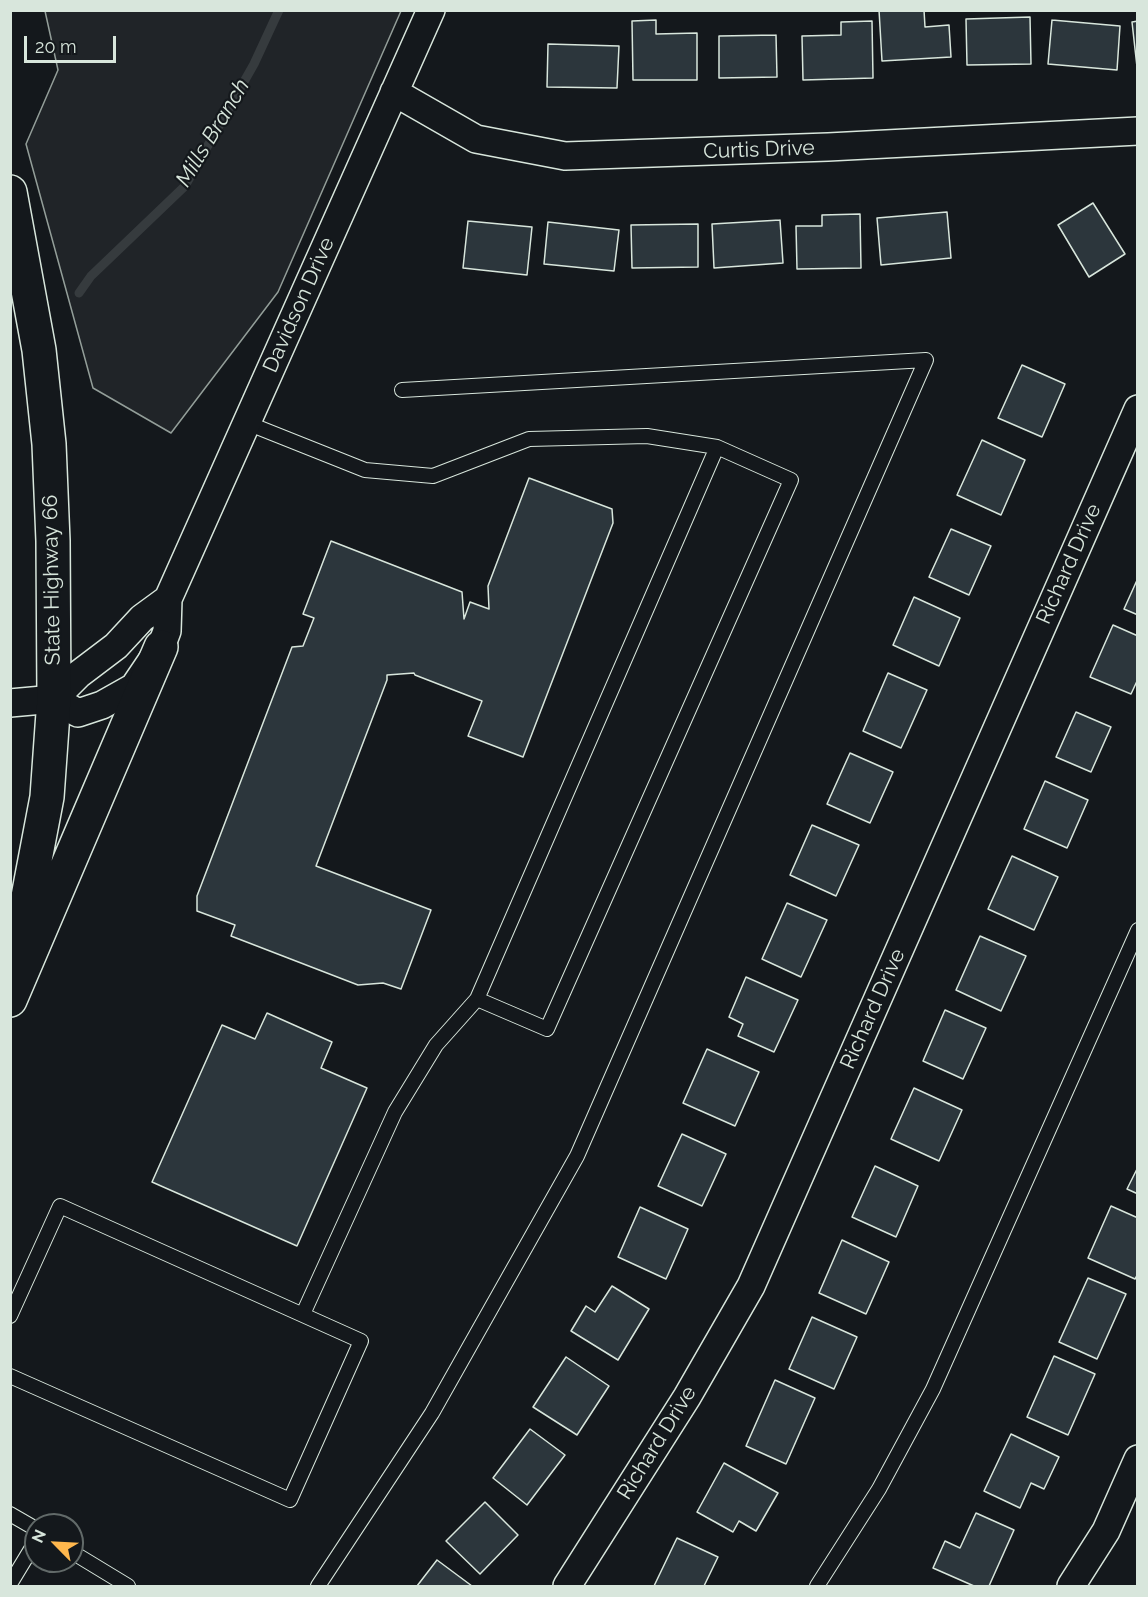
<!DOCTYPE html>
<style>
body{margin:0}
#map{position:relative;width:1148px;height:1597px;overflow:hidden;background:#14181c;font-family:Raleway,sans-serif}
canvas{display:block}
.frame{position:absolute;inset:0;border:12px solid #d8e6dc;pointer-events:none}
.north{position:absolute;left:24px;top:1513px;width:60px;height:60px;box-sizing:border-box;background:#14181c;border:2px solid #626a69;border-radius:50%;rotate:294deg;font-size:16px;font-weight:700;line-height:24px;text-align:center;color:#d8e6dc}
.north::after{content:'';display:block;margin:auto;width:21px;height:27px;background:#ffb74d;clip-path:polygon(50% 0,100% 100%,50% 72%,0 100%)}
.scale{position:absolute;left:24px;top:36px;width:92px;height:27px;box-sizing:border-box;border:3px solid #d8e6dc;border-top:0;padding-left:8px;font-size:18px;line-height:21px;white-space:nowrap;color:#d8e6dc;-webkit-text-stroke:4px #14181c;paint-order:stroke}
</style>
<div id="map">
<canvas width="1148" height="1597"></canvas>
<div class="frame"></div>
<div class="north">N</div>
<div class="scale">20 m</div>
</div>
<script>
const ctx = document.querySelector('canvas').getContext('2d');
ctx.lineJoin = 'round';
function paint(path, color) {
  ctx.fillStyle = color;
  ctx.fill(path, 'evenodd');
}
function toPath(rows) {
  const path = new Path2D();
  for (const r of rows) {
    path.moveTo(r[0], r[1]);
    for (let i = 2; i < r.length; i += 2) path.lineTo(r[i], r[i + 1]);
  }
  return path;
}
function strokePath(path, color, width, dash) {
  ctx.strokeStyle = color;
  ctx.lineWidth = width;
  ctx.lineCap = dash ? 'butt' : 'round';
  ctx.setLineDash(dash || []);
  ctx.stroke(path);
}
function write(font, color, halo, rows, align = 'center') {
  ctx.font = font + ' Raleway,sans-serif';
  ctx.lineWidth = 4.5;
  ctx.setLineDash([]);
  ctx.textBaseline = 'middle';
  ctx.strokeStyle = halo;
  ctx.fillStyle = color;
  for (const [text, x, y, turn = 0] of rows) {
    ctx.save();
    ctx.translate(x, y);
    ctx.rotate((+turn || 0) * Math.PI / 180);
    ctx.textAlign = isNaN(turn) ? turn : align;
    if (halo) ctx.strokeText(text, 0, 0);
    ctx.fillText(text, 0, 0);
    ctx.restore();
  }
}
const green = toPath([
 [45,11,401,11,278,292,171,433,93,388,26,144,58,70,45,11]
]);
paint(green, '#202428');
strokePath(green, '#939e99', 1.5);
strokePath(toPath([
 [79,293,91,276,185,186,254,64,279,10]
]), '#363b3e', 9);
const building = toPath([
 [879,10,924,10,925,27,949,25,951,57,882,61,879,10],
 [1030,17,1031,64,967,65,966,19,1030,17],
 [656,20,656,34,697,33,697,80,633,80,632,21,656,20],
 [1052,20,1120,26,1117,70,1048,64,1052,20],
 [872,21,873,78,803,80,802,36,841,35,841,22,872,21],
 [1138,21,1138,67,1137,67,1132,22,1138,21],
 [776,35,777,77,719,78,719,36,776,35],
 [548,44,619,46,617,88,547,87,548,44],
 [1093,203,1125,254,1089,277,1058,225,1093,203],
 [947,212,951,258,881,265,877,218,947,212],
 [860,214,861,268,797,269,796,226,822,226,822,215,860,214],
 [780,220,783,263,714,268,712,224,780,220],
 [468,221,532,227,527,275,463,268,468,221],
 [548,222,619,230,614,271,544,264,548,222],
 [698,224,698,267,632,268,631,225,698,224],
 [1022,365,1065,384,1042,437,998,418,1022,365],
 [982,440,1025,460,1001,515,957,495,982,440],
 [529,478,612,509,613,523,523,757,468,736,482,701,415,675,414,673,387,675,387,680,316,866,431,910,401,989,383,983,358,985,231,936,235,925,197,911,197,896,292,647,303,646,314,618,303,614,331,541,462,592,464,619,470,602,489,609,488,586,529,478],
 [951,529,991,546,969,595,929,577,951,529],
 [1138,578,1138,615,1124,609,1138,578],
 [914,597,960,618,939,666,893,645,914,597],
 [1113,625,1138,636,1138,679,1131,694,1090,677,1113,625],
 [888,673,927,690,901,748,863,731,888,673],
 [1076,712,1111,727,1091,772,1056,757,1076,712],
 [850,753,893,772,870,823,827,804,850,753],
 [1045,781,1088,800,1067,848,1024,829,1045,781],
 [812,825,859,845,836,896,790,875,812,825],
 [1012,856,1058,877,1034,930,988,909,1012,856],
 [787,903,827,920,801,977,762,959,787,903],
 [980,936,1026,956,1001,1011,956,990,980,936],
 [746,977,798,1000,774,1052,738,1036,743,1024,729,1017,746,977],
 [945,1010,986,1028,963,1079,923,1061,945,1010],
 [267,1013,332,1042,321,1068,367,1088,297,1246,152,1182,222,1025,255,1039,267,1013],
 [707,1049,759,1072,735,1126,683,1103,707,1049],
 [914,1088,962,1110,939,1161,891,1139,914,1088],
 [682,1134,726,1154,702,1206,658,1186,682,1134],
 [875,1166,918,1186,896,1237,852,1217,875,1166],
 [1138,1167,1138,1194,1127,1189,1138,1167],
 [1111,1206,1138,1218,1138,1274,1135,1279,1088,1258,1111,1206],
 [640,1207,688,1229,666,1279,618,1257,640,1207],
 [842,1240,889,1262,866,1314,819,1293,842,1240],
 [1088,1278,1126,1294,1097,1359,1059,1342,1088,1278],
 [612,1286,649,1309,618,1360,571,1331,586,1306,595,1312,612,1286],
 [812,1317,857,1337,834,1389,789,1369,812,1317],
 [1054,1356,1095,1374,1068,1435,1027,1417,1054,1356],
 [566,1357,609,1386,577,1435,533,1407,566,1357],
 [775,1380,815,1398,786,1464,746,1446,775,1380],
 [530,1429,565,1455,527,1505,493,1478,530,1429],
 [1011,1434,1059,1457,1044,1489,1031,1483,1020,1508,984,1491,1011,1434],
 [724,1463,778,1493,756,1531,739,1521,733,1532,697,1512,724,1463],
 [485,1502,518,1535,480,1574,446,1541,485,1502],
 [976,1513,1014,1530,989,1586,974,1586,933,1568,945,1541,960,1548,976,1513],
 [677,1538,718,1557,704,1586,654,1586,677,1538],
 [437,1560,472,1586,417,1586,437,1560]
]);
paint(building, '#2c363c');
strokePath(building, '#d8e6dc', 1.5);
const service = toPath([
 [247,423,365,470,433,476,529,439,647,436,717,447,791,480,547,1029,477,999,436,1045,395,1112,303,1314],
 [477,999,717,447],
 [10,1316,60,1206,361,1341,290,1500,10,1376],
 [10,1514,36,1529],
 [72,1552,128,1586],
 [10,1584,36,1541],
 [318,1586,432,1413,577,1156,926,360,402,390],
 [817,1586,879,1489,933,1389,1138,930]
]);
const minor = toPath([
 [394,92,476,139,565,156,828,147,1138,131],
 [54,699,78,713,102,705,134,687,161,647,167,631,168,599,431,10],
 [10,703,54,699,79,674,116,646,142,618,168,599],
 [567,1586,687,1397,751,1286,1138,409],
 [1071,1586,1106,1531,1138,1459]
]);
const primary = toPath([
 [10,192,39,350,49,444,53,541,54,699,47,797,27,902,10,967],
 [10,1000,161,647]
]);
strokePath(service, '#d8e6dc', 16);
strokePath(minor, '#d8e6dc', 30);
strokePath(primary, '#d8e6dc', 36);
strokePath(service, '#14181c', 14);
strokePath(minor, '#14181c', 27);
strokePath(primary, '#14181c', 33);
write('21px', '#d8e6dc', '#14181c', [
 ["Curtis Drive",759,150,-2],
 ["Davidson Drive",299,305,-66],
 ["Richard Drive",1069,564,-66],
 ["State Highway 66",52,580,-91],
 ["Richard Drive",873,1009,-66],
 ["Richard Drive",657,1443,-58]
]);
write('italic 22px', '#d8e6dc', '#14181c', [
 ["Mills Branch",213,133,-59]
]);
</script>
